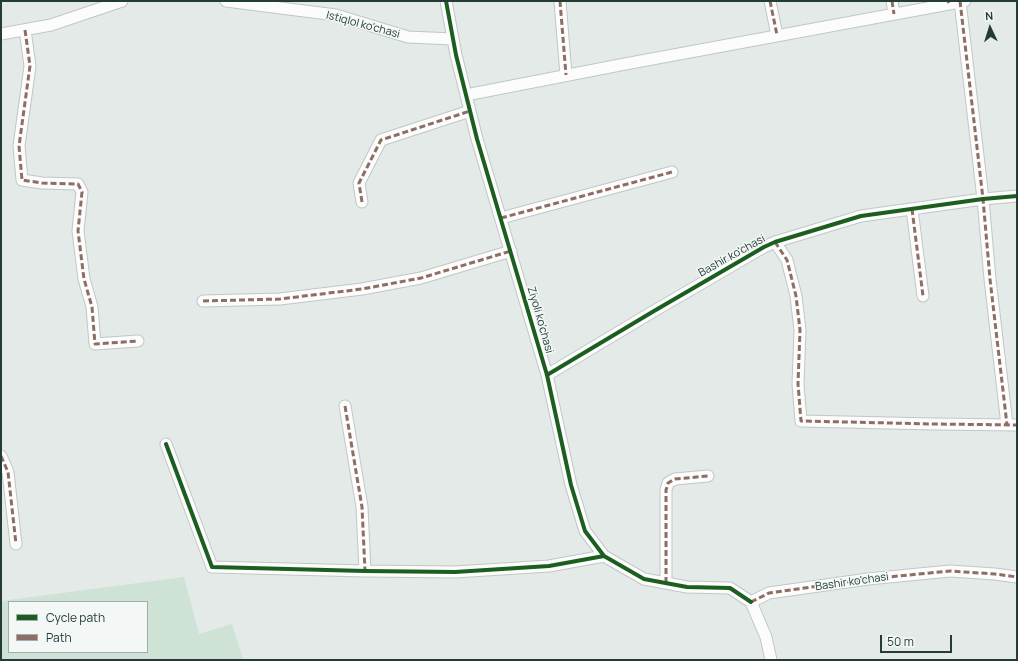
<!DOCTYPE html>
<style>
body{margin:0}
#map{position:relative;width:1018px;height:661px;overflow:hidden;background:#e4eae7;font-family:Manrope,sans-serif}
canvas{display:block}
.frame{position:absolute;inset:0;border:2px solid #233c37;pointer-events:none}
.legend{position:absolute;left:8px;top:601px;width:140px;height:52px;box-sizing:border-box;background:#f3f8f6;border:1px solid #a0adaa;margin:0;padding:5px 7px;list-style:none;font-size:12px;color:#233c37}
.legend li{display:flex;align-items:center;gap:8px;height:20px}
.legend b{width:20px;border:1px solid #a0adaa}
.north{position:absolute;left:970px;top:8px;width:40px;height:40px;-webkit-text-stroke:3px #f3f8f6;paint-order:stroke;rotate:356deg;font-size:11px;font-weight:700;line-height:16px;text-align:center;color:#233c37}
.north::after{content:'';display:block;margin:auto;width:14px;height:18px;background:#233c37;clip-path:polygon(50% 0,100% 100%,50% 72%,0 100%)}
.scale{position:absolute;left:880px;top:635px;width:72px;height:18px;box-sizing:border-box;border:2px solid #233c37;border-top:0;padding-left:5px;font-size:12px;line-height:14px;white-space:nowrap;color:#233c37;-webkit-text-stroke:3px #f3f8f6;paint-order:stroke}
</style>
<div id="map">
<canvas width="1018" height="661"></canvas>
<div class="frame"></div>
<ul class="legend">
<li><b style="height:5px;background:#1b5e20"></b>Cycle path</li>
<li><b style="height:5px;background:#8d6e63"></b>Path</li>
</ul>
<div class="north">N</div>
<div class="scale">50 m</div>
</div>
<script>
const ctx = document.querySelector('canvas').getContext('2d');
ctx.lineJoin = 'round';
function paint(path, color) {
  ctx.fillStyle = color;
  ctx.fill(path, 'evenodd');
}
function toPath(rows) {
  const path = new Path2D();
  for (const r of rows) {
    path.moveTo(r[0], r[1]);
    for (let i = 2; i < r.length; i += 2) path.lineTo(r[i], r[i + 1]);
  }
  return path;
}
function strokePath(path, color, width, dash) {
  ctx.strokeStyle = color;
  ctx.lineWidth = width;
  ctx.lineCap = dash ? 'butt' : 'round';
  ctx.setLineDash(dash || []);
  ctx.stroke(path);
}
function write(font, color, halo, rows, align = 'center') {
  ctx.font = font + ' Manrope,sans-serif';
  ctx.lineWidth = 3;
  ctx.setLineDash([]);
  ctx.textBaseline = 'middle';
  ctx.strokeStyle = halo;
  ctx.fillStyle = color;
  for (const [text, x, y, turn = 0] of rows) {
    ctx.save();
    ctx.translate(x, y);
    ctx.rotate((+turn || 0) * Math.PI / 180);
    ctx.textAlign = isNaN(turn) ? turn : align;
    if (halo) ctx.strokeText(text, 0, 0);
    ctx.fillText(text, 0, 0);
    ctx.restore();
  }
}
paint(toPath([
 [184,577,199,634,232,624,243,660,1,660,1,601],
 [9,602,147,602,147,652,9,652]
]), '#cee2d5');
const minor = toPath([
 [226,1,336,15,408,37,453,39],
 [446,1,456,55,477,139,547,375,571,485,585,531,604,556,644,579,687,587,730,588,751,602],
 [560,1,566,75],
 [770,1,777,35],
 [892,1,894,14],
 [960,1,983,199,990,279,1007,425],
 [25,30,30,66,19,146,22,180,42,183,78,184,82,192,78,231,84,279,92,307,95,344,138,341],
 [1,34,51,25,122,1],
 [466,95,625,64,965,1],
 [362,202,359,183,381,140,470,111],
 [912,209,923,296],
 [501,218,672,172],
 [775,242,787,260,796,296,800,330,798,384,801,421,934,424,1017,425],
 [203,301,280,299,362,289,421,278,511,251],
 [547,375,654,311,764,247,775,242,861,216,983,199,1017,196],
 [345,406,362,507,365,571],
 [166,444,212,567,365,571,455,572,549,566,604,556],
 [1,456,8,472,16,544],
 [666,583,666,490,668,483,675,479,708,476],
 [751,602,769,593,868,579,950,571,995,574,1017,577],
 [751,602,766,637,771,660]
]);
strokePath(minor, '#c1c7c4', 13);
strokePath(minor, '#fbfcfb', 11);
strokePath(toPath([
 [560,1,566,75],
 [770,1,777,35],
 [892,1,894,14],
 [948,1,949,3],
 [960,1,983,199,990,279,1007,425],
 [25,30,30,66,19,146,22,180,42,183,78,184,82,192,78,231,84,279,92,307,95,344,138,341],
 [362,202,359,183,381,140,470,111],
 [912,209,923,296],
 [501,218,672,172],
 [775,242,787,260,796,296,800,330,798,384,801,421,934,424,1017,425],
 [203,301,280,299,362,289,421,278,511,251],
 [345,406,362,507,365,571],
 [1,456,8,472,16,544],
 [666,583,666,490,668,483,675,479,708,476],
 [751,602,769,593,868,579,950,571,995,574,1017,577]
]), '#8d6e63', 3, [6, 3]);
strokePath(toPath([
 [446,1,456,55,477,139,547,375,571,485,585,531,604,556,644,579,687,587,730,588,751,602],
 [547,375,654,311,764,247,775,242,861,216,983,199,1017,196],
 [166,444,212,567,365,571,455,572,549,566,604,556]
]), '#1b5e20', 4);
write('11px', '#233c37', '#f3f8f6', [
 ["Istiqlol ko'chasi",363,25,15],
 ["Bashir ko'chasi",732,256,-29],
 ["Ziyoli ko'chasi",540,320,74],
 ["Bashir ko'chasi",852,582,-8]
]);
</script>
